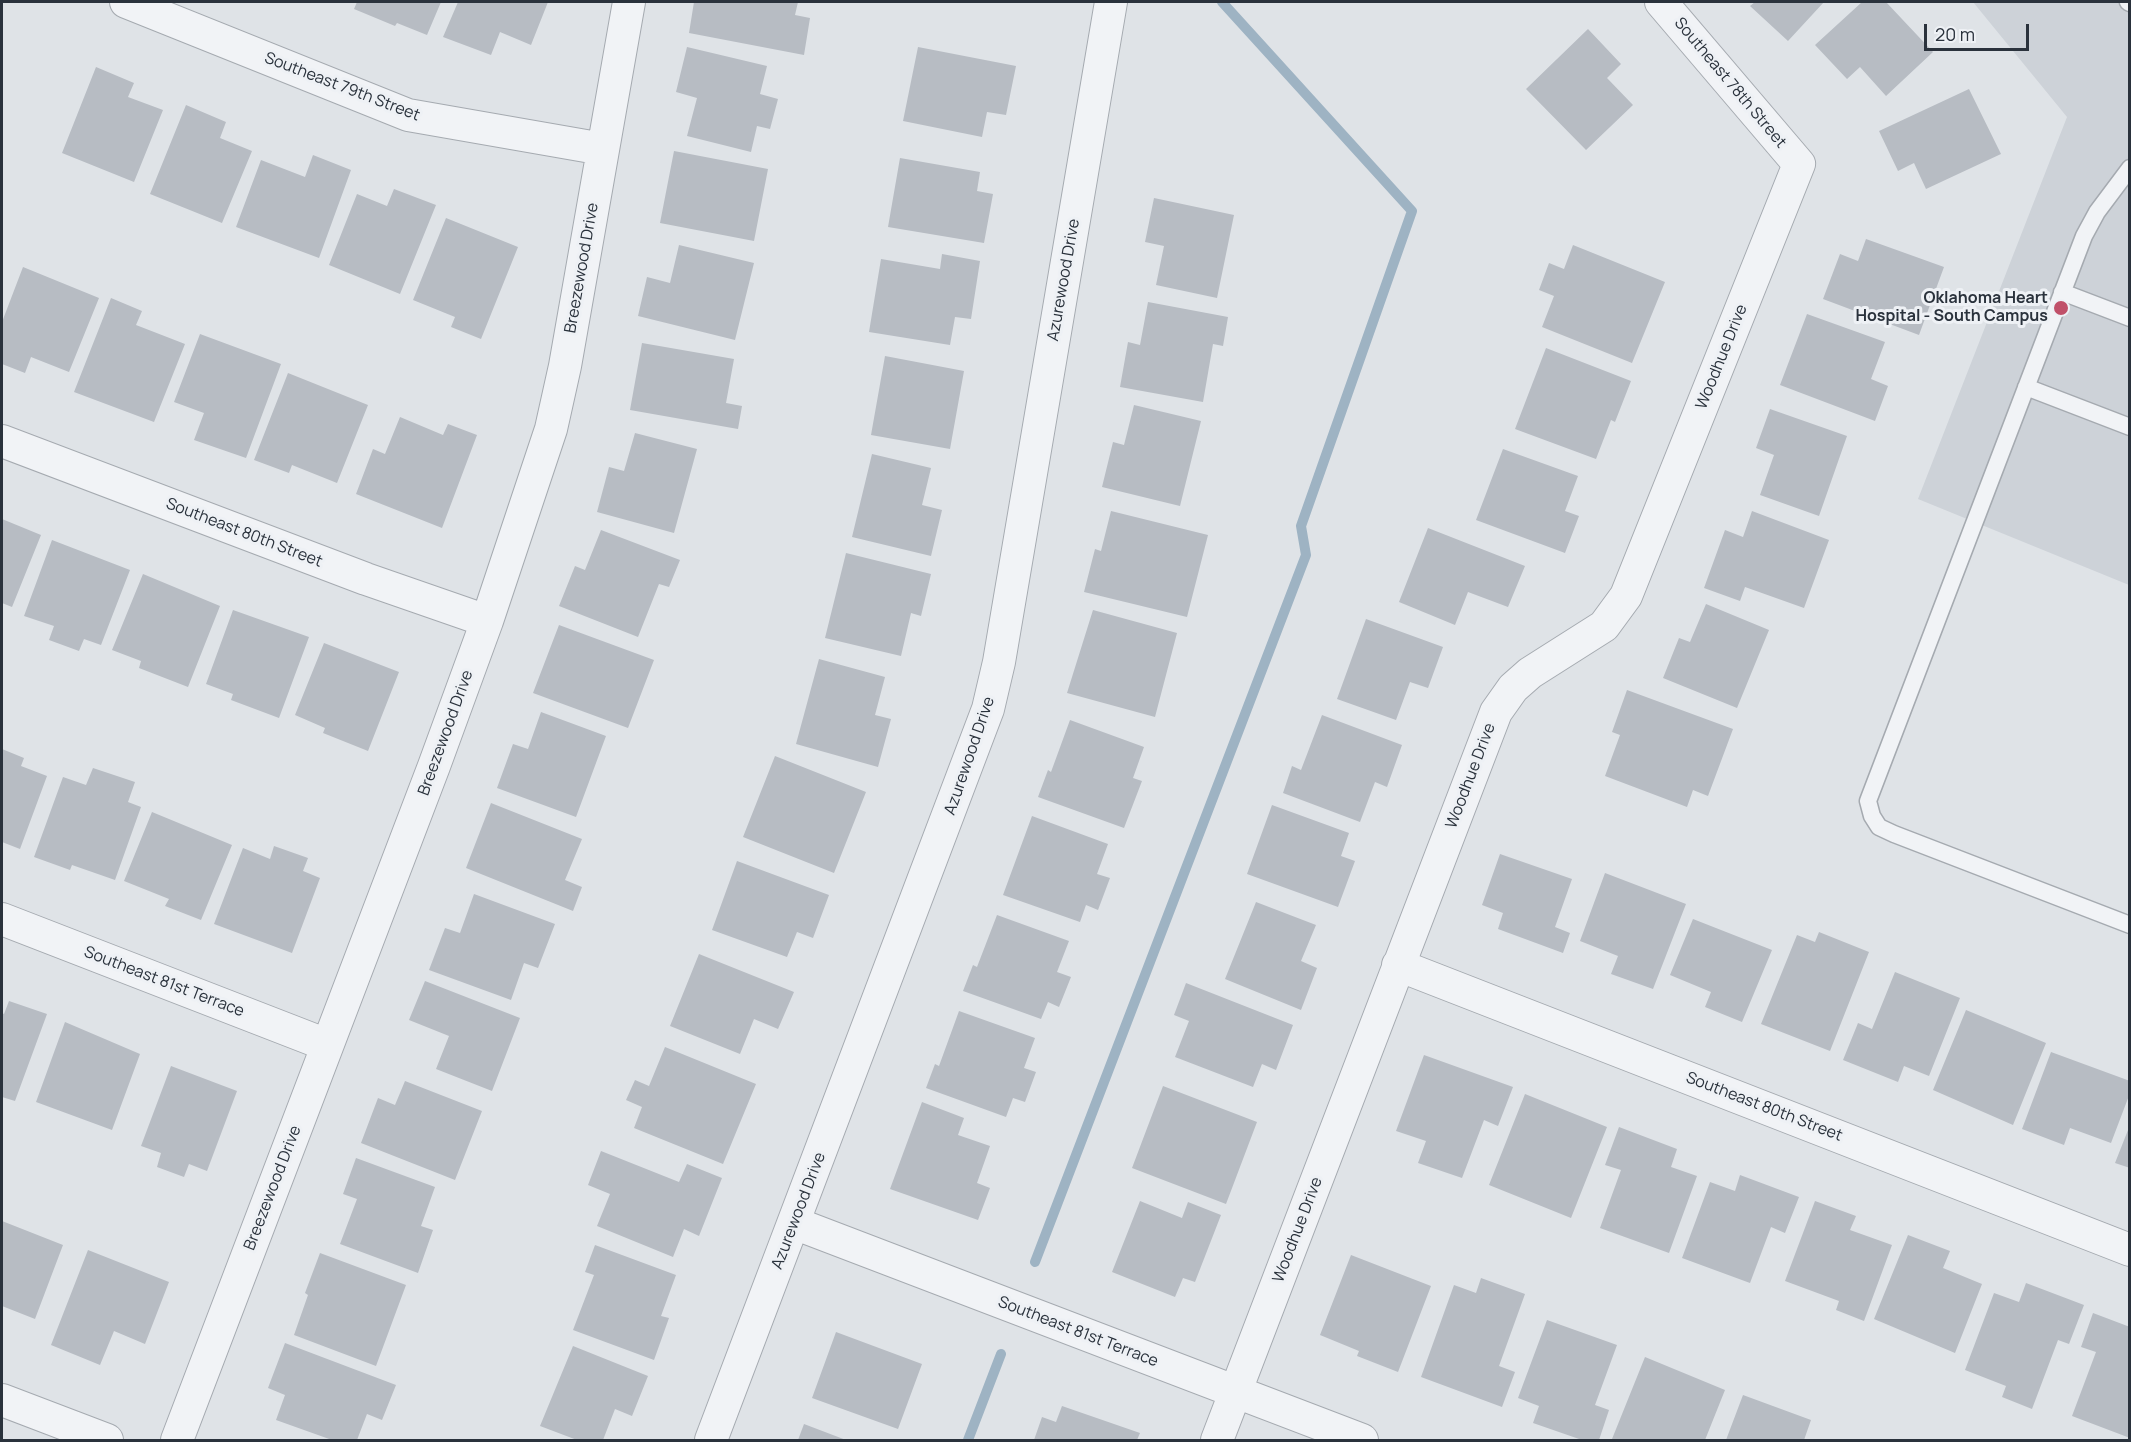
<!DOCTYPE html>
<style>
body{margin:0}
#map{position:relative;width:2131px;height:1442px;overflow:hidden;background:#dfe3e7;font-family:Manrope,sans-serif}
canvas{display:block}
.frame{position:absolute;inset:0;border:3px solid #2a323c;pointer-events:none}
.scale{position:absolute;left:1924px;top:24px;width:105px;height:27px;box-sizing:border-box;border:3px solid #2a323c;border-top:0;padding-left:8px;font-size:18px;line-height:21px;white-space:nowrap;color:#2a323c;-webkit-text-stroke:4px #eef1f5;paint-order:stroke}
</style>
<div id="map">
<canvas width="2131" height="1442"></canvas>
<div class="frame"></div>
<div class="scale">20 m</div>
</div>
<script>
const ctx = document.querySelector('canvas').getContext('2d');
ctx.lineJoin = 'round';
function paint(path, color) {
  ctx.fillStyle = color;
  ctx.fill(path, 'evenodd');
}
function toPath(rows) {
  const path = new Path2D();
  for (const r of rows) {
    path.moveTo(r[0], r[1]);
    for (let i = 2; i < r.length; i += 2) path.lineTo(r[i], r[i + 1]);
  }
  return path;
}
function strokePath(path, color, width, dash) {
  ctx.strokeStyle = color;
  ctx.lineWidth = width;
  ctx.lineCap = dash ? 'butt' : 'round';
  ctx.setLineDash(dash || []);
  ctx.stroke(path);
}
function write(font, color, halo, rows, align = 'center') {
  ctx.font = font + ' Manrope,sans-serif';
  ctx.lineWidth = 6;
  ctx.setLineDash([]);
  ctx.textBaseline = 'middle';
  ctx.strokeStyle = halo;
  ctx.fillStyle = color;
  for (const [text, x, y, turn = 0] of rows) {
    ctx.save();
    ctx.translate(x, y);
    ctx.rotate((+turn || 0) * Math.PI / 180);
    ctx.textAlign = isNaN(turn) ? turn : align;
    if (halo) ctx.strokeText(text, 0, 0);
    ctx.fillText(text, 0, 0);
    ctx.restore();
  }
}
paint(toPath([
 [1973,2,2129,2,2129,585,1918,499,2067,117]
]), '#cdd2d8');
strokePath(toPath([
 [1035,1262,1306,555,1301,526,1412,211,1222,2],
 [968,1440,1001,1354]
]), '#9eb3c3', 10);
paint(toPath([
 [357,2,441,2,427,35,397,23,395,26,354,9],
 [458,2,548,2,531,45,500,32,491,55,443,37],
 [694,2,798,2,795,15,810,18,804,55,689,33],
 [1755,2,1824,2,1788,41,1750,6],
 [1862,2,1886,2,1933,52,1886,96,1860,67,1847,79,1815,45],
 [1588,29,1621,64,1607,78,1633,105,1586,150,1526,89],
 [687,47,767,66,760,94,778,99,770,129,757,126,751,152,687,136,697,98,676,92],
 [918,47,1016,66,1006,115,987,112,982,137,903,121],
 [96,67,134,83,128,97,163,110,134,182,62,153],
 [1969,89,2001,154,1926,189,1914,163,1898,171,1879,131],
 [186,105,226,122,220,138,252,151,222,223,150,194],
 [674,151,768,169,754,241,660,223],
 [313,155,351,170,319,258,236,227,261,160,305,177],
 [900,158,980,172,977,191,993,194,984,243,888,227],
 [394,189,436,205,400,294,329,265,357,194,387,206],
 [1154,198,1234,215,1217,298,1156,285,1164,246,1145,242],
 [446,218,518,247,481,339,451,327,455,317,413,300],
 [1866,239,1944,267,1919,335,1823,299,1840,254,1858,261],
 [679,245,754,263,735,340,638,316,647,277,670,283],
 [1573,245,1665,282,1632,363,1542,327,1554,296,1539,290,1549,263,1564,269],
 [942,254,980,261,971,319,955,317,950,345,869,332,881,259,940,269],
 [23,267,99,298,69,372,31,357,25,373,2,364,2,322],
 [111,298,142,311,136,325,185,344,154,422,74,392],
 [1148,302,1228,317,1223,346,1213,344,1203,402,1120,387,1128,342,1140,345],
 [1807,314,1885,342,1871,379,1888,386,1875,421,1780,385],
 [200,334,281,364,246,458,194,440,204,413,174,402],
 [642,343,734,359,726,403,742,406,738,429,630,410],
 [1546,348,1631,381,1615,422,1611,420,1596,459,1515,429],
 [885,356,964,371,950,449,871,435],
 [288,373,368,405,337,483,292,465,289,473,254,460],
 [1134,405,1201,421,1180,506,1102,487,1113,442,1124,445],
 [1770,409,1847,436,1819,516,1760,495,1774,455,1756,448],
 [400,417,443,435,448,424,477,435,442,528,356,494,373,449,385,454],
 [635,433,697,449,674,533,597,512,609,467,624,471],
 [1503,449,1578,476,1565,511,1579,516,1565,553,1476,520],
 [872,454,931,468,922,505,942,510,931,556,852,537],
 [1111,511,1208,535,1187,617,1084,592,1095,549,1101,551],
 [1752,511,1829,540,1804,608,1745,587,1740,601,1704,588,1725,530,1743,537],
 [2,519,41,535,12,607,2,603],
 [1428,528,1525,566,1508,607,1468,592,1455,625,1399,602],
 [601,530,680,560,669,587,659,584,638,637,559,606,575,566,585,570],
 [52,540,130,570,101,645,84,639,79,651,49,640,54,626,24,616],
 [846,553,931,574,921,616,911,613,901,656,825,638],
 [143,574,220,606,188,687,139,668,141,661,112,650],
 [1706,604,1769,630,1737,708,1663,678,1679,638,1690,642],
 [233,610,309,637,279,718,231,700,233,694,206,684],
 [1093,610,1177,633,1155,717,1067,693],
 [1366,619,1443,647,1428,688,1410,682,1396,720,1337,699],
 [559,625,654,660,628,728,533,693],
 [324,643,399,672,368,751,323,733,325,728,295,715],
 [819,659,885,677,875,715,891,719,878,767,796,744],
 [1627,690,1733,729,1708,796,1693,790,1687,807,1605,776,1620,735,1612,732],
 [541,712,606,736,576,817,497,788,513,744,528,749],
 [1322,715,1402,745,1387,787,1375,782,1360,822,1283,793,1292,766,1301,770],
 [1070,720,1144,747,1133,778,1142,781,1124,828,1038,797,1048,770,1051,772],
 [2,749,24,758,21,766,47,776,20,849,2,842],
 [775,756,866,792,834,873,743,837],
 [93,768,135,782,128,802,141,807,115,880,72,865,70,870,34,857,63,777,86,785],
 [491,803,582,839,565,880,582,887,573,911,466,868],
 [1272,805,1349,833,1341,856,1355,861,1338,907,1247,874],
 [152,812,232,845,201,920,165,906,169,899,124,881],
 [1032,816,1108,844,1097,874,1110,878,1098,910,1086,905,1080,922,1003,895],
 [274,846,308,858,303,871,320,878,292,953,214,924,243,848,270,859],
 [1500,854,1572,879,1555,927,1570,933,1563,953,1498,929,1503,913,1482,905],
 [737,861,829,895,813,938,797,932,787,957,712,930],
 [1605,873,1686,904,1653,989,1611,974,1618,956,1580,941],
 [474,894,555,924,538,968,524,963,511,1000,429,970,445,928,460,933],
 [1256,902,1316,925,1301,961,1317,968,1301,1010,1225,979],
 [997,915,1069,941,1057,972,1071,977,1059,1007,1048,1002,1041,1019,963,991,973,965,977,967],
 [1693,919,1772,950,1742,1022,1705,1007,1711,992,1670,975],
 [1819,932,1869,952,1830,1051,1761,1024,1797,935,1815,942],
 [699,954,794,992,778,1029,754,1019,740,1054,670,1026],
 [1895,972,1960,998,1929,1076,1904,1066,1898,1082,1843,1060,1858,1023,1872,1029],
 [425,981,520,1018,492,1091,436,1069,449,1036,409,1020],
 [1186,983,1293,1025,1276,1070,1262,1064,1253,1087,1175,1057,1189,1021,1174,1015],
 [9,1001,47,1014,15,1101,2,1097,2,1013,4,1014],
 [1966,1010,2046,1043,2013,1125,1933,1090],
 [959,1011,1035,1038,1024,1068,1036,1072,1025,1102,1013,1098,1006,1117,926,1088,935,1064,939,1066],
 [65,1022,140,1054,112,1130,36,1102],
 [665,1047,756,1084,723,1164,634,1128,642,1107,626,1100,635,1080,649,1086],
 [2051,1052,2130,1081,2130,1093,2111,1143,2070,1128,2064,1145,2022,1129],
 [1424,1055,1513,1087,1498,1126,1484,1120,1462,1178,1418,1163,1426,1141,1396,1131],
 [171,1066,237,1091,207,1171,189,1164,184,1177,157,1167,161,1153,141,1146],
 [405,1081,482,1111,455,1180,361,1143,378,1098,395,1105],
 [1163,1086,1257,1122,1226,1204,1132,1168],
 [1525,1094,1607,1127,1571,1218,1489,1185],
 [922,1102,964,1118,958,1135,990,1146,977,1183,990,1188,978,1220,890,1189],
 [2130,1125,2130,1168,2115,1163],
 [1619,1127,1677,1149,1671,1167,1697,1176,1669,1253,1600,1228,1621,1170,1605,1165],
 [601,1151,679,1182,687,1164,722,1178,699,1236,684,1229,673,1257,597,1226,610,1194,588,1185],
 [356,1158,435,1187,421,1226,433,1230,418,1273,340,1244,357,1199,343,1194],
 [1740,1175,1799,1197,1785,1233,1771,1227,1750,1283,1682,1258,1710,1182,1735,1191],
 [1140,1201,1182,1218,1188,1202,1221,1215,1195,1282,1183,1278,1175,1297,1112,1272],
 [1815,1201,1856,1216,1850,1230,1892,1245,1864,1321,1836,1310,1839,1301,1785,1281],
 [2,1221,63,1245,35,1319,2,1306],
 [1908,1235,1950,1251,1943,1268,1982,1284,1955,1353,1874,1319],
 [595,1245,676,1275,661,1316,669,1318,654,1360,573,1330,594,1275,585,1272],
 [88,1250,169,1282,145,1344,114,1331,100,1365,51,1345],
 [320,1253,406,1285,376,1366,294,1335,308,1295,305,1293],
 [1351,1255,1431,1286,1398,1372,1357,1356,1359,1351,1320,1335],
 [1481,1278,1525,1294,1499,1366,1515,1372,1502,1407,1421,1377,1454,1285,1476,1293],
 [2026,1283,2084,1305,2069,1344,2058,1340,2032,1409,2002,1397,2006,1386,1965,1370,1994,1293,2019,1302],
 [2093,1313,2130,1327,2130,1438,2072,1416,2096,1352,2081,1347],
 [1547,1320,1617,1345,1595,1405,1609,1410,1599,1440,1582,1440,1533,1423,1539,1406,1518,1398],
 [836,1332,922,1364,898,1429,812,1398],
 [285,1343,396,1385,382,1420,367,1414,357,1440,332,1440,276,1420,285,1395,268,1388],
 [573,1346,648,1376,632,1416,615,1409,603,1440,577,1440,540,1426],
 [1645,1357,1725,1390,1705,1440,1612,1439],
 [1743,1395,1811,1420,1804,1440,1726,1440],
 [1062,1406,1140,1433,1137,1440,1034,1440,1042,1417,1056,1422],
 [804,1424,846,1440,798,1440]
]), '#b7bcc3');
const service = toPath([
 [2128,2,2130,3],
 [2130,168,2097,212,2084,236,1868,801,1872,816,1879,827,1894,834,2130,925],
 [2062,292,2130,318],
 [2026,387,2130,427]
]);
const minor = toPath([
 [126,2,408,115,603,149],
 [2,441,366,579,487,621],
 [2,919,327,1045],
 [1398,965,2130,1250],
 [794,1223,1362,1440],
 [2,1400,107,1440],
 [177,1440,434,766,487,621,551,429,565,366,629,2],
 [711,1440,988,709,999,662,1111,2],
 [1217,1440,1496,712,1513,688,1530,673,1604,626,1626,596,1799,164,1661,2]
]);
strokePath(service, '#a5aab0', 19);
strokePath(minor, '#a5aab0', 34);
strokePath(service, '#f1f3f6', 16);
strokePath(minor, '#f1f3f6', 32);
for (const [x, y, r, color] of [
 [2061,308,8,"#c05069"]
]) {
  const dot = new Path2D();
  dot.arc(x, y, r, 0, 2 * Math.PI);
  ctx.fillStyle = color;
  ctx.fill(dot);
  strokePath(dot, '#eef1f5', 2);
}
write('16px', '#2a323c', '#eef1f5', [
 ["Southeast 78th Street",1730,83,50],
 ["Southeast 79th Street",342,87,21],
 ["Breezewood Drive",582,268,-80],
 ["Azurewood Drive",1064,280,-80],
 ["Woodhue Drive",1722,357,-68],
 ["Southeast 80th Street",244,533,21],
 ["Breezewood Drive",446,733,-70],
 ["Azurewood Drive",970,756,-71],
 ["Woodhue Drive",1471,776,-69],
 ["Southeast 81st Terrace",164,982,21],
 ["Southeast 80th Street",1764,1107,21],
 ["Breezewood Drive",273,1188,-69],
 ["Azurewood Drive",799,1211,-69],
 ["Woodhue Drive",1298,1230,-69],
 ["Southeast 81st Terrace",1078,1332,21]
]);
write('bold 16px', '#2a323c', '#eef1f5', [
 ["Oklahoma Heart",2048,299],
 ["Hospital - South Campus",2048,317]
], 'right');
</script>
